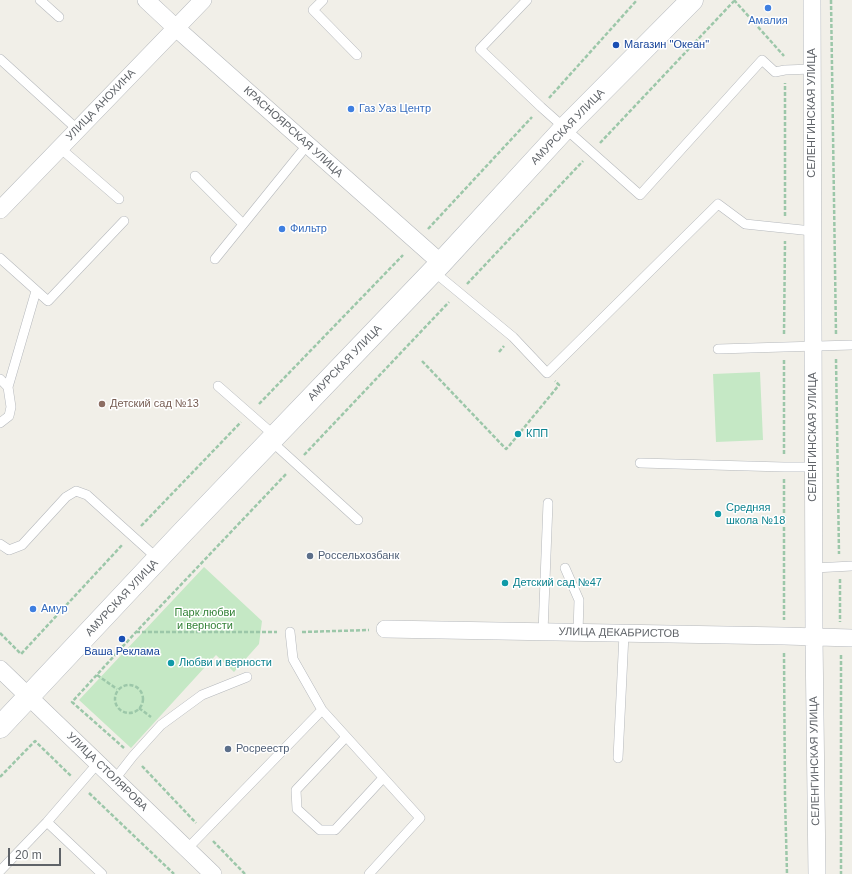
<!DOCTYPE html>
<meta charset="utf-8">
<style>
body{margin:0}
#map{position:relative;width:852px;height:874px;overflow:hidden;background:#f1efe8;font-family:Arial,sans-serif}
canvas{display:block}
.scale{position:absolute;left:8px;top:848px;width:53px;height:18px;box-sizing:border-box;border:2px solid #5f6368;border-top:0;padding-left:5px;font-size:12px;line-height:14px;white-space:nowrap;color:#5f6368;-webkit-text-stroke:3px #fff;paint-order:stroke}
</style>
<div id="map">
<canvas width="852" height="874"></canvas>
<div class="scale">20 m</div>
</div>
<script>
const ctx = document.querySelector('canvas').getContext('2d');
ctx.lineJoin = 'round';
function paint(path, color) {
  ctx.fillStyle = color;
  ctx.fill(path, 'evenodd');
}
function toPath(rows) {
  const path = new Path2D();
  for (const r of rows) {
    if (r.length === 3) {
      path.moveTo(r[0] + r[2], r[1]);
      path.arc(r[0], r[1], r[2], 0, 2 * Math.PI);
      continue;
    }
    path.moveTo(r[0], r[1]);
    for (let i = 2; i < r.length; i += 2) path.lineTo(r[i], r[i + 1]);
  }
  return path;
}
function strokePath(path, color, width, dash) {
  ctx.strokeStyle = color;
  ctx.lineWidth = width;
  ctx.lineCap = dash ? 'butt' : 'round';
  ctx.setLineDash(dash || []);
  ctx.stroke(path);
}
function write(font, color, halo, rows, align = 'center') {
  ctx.font = font + ' Arial,sans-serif';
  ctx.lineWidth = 3;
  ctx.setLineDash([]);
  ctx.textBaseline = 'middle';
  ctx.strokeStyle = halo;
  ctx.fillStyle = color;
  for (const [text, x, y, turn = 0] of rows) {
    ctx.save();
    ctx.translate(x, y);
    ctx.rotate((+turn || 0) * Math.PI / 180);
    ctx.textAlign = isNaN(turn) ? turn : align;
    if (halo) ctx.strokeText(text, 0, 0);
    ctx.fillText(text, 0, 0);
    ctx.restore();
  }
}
paint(toPath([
 [760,372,763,440,716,442,713,374],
 [204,567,262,621,259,644,234,672,216,655,131,748,79,700]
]), '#c5e8c5');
const lane = toPath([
 [40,0,59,17],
 [323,0,313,10,357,55],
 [527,0,480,49,541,107,640,195,762,60,775,72,785,70,812,69],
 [0,59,78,130],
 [60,148,119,199],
 [195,176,243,224],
 [0,258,48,301,124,221],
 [215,259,308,144],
 [433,271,513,337,547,373,718,204,745,224,812,231],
 [718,349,784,347,852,345],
 [0,379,8,387,11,407,9,416,0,423],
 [218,386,275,436],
 [8,387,36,291],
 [271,441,358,520],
 [640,463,784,467,813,467],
 [0,544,9,550,22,545,66,497,76,491,87,495,158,559],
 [565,568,579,600,578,633],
 [814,568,852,566],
 [290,632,293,659,322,710,420,818,369,874],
 [543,632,548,503],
 [346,737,296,790,297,809,320,830,335,830,383,778],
 [618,758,624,634],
 [115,779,133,756,161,725,202,695,247,677],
 [47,822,102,874],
 [187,849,322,710],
 [0,871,47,822,98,763]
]);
const street = toPath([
 [146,0,176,28,441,263],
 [812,0,814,637,817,874],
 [0,210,203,0],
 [385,629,784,636,852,638],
 [0,669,213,874]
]);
const secondary = toPath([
 [0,727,183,532,441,263,565,128,692,0]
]);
strokePath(lane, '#b5b8bc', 10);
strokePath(street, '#b5b8bc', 18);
strokePath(secondary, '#b6babf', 23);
strokePath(toPath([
 [734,0,784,56],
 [831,0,836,334],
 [549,98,637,0],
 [600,143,734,1],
 [785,216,785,83],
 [428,229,532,117],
 [467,284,583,161],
 [784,334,785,241],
 [499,352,504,346],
 [836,359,839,554],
 [422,361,506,449,509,446,559,385,555,381],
 [259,404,403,255],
 [784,454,784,359],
 [304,455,449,302],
 [784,479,784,620],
 [141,526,241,422],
 [840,579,840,622],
 [136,632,277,632],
 [302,632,369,630],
 [0,633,21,654,123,544],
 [784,653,785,797,787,874],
 [841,655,841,874],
 [97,675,117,689],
 [129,699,14],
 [139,708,151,717],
 [124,748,72,702,136,632,287,473],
 [142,766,196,823],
 [0,777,35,741,71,776],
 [89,793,174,874],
 [213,841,245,874]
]), '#9cc7a9', 2.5, [4, 2]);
strokePath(lane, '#fff', 9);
strokePath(street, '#fff', 17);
strokePath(secondary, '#fff', 22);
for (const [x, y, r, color] of [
 [768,8,4,"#3f7fe0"],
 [616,45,4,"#1a4fb4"],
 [351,109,4,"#3f7fe0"],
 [282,229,4,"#3f7fe0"],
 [102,404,4,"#8d6e63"],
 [518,434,4,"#0f9aa8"],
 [718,514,4,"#0f9aa8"],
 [310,556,4,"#5c6f8a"],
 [505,583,4,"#0f9aa8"],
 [33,609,4,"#3f7fe0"],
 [122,639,4,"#1a4fb4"],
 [171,663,4,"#0f9aa8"],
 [228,749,4,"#5c6f8a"]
]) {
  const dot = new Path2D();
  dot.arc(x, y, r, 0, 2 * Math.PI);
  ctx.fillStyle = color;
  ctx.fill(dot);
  strokePath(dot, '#fff', 1.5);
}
write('11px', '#366cbe', '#fff', [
 ["Амалия",768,21,"center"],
 ["Газ Уаз Центр",359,109],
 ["Фильтр",290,229],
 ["Амур",41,609]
], 'left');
write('11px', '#164399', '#fff', [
 ["Магазин \"Океан\"",624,45],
 ["Ваша Реклама",122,652,"center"]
], 'left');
write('11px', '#5f6368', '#fff', [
 ["УЛИЦА АНОХИНА",101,105,-46],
 ["СЕЛЕНГИНСКАЯ УЛИЦА",812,113,-90],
 ["АМУРСКАЯ УЛИЦА",568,127,-46],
 ["КРАСНОЯРСКАЯ УЛИЦА",293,132,42],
 ["АМУРСКАЯ УЛИЦА",345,363,-46],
 ["СЕЛЕНГИНСКАЯ УЛИЦА",813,437,-90],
 ["АМУРСКАЯ УЛИЦА",122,598,-47],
 ["УЛИЦА ДЕКАБРИСТОВ",619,633,1],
 ["СЕЛЕНГИНСКАЯ УЛИЦА",815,761,-91],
 ["УЛИЦА СТОЛЯРОВА",107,772,44]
]);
write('11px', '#785e54', '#fff', [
 ["Детский сад №13",110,404]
], 'left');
write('11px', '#0d838f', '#fff', [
 ["КПП",526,434],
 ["Средняя",726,508],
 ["школа №18",726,521],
 ["Детский сад №47",513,583],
 ["Любви и верности",179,663]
], 'left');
write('11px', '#4e5e75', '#fff', [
 ["Россельхозбанк",318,556],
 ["Росреестр",236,749]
], 'left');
write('11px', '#348238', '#fff', [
 ["Парк любви",205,613],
 ["и верности",205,626]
]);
</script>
